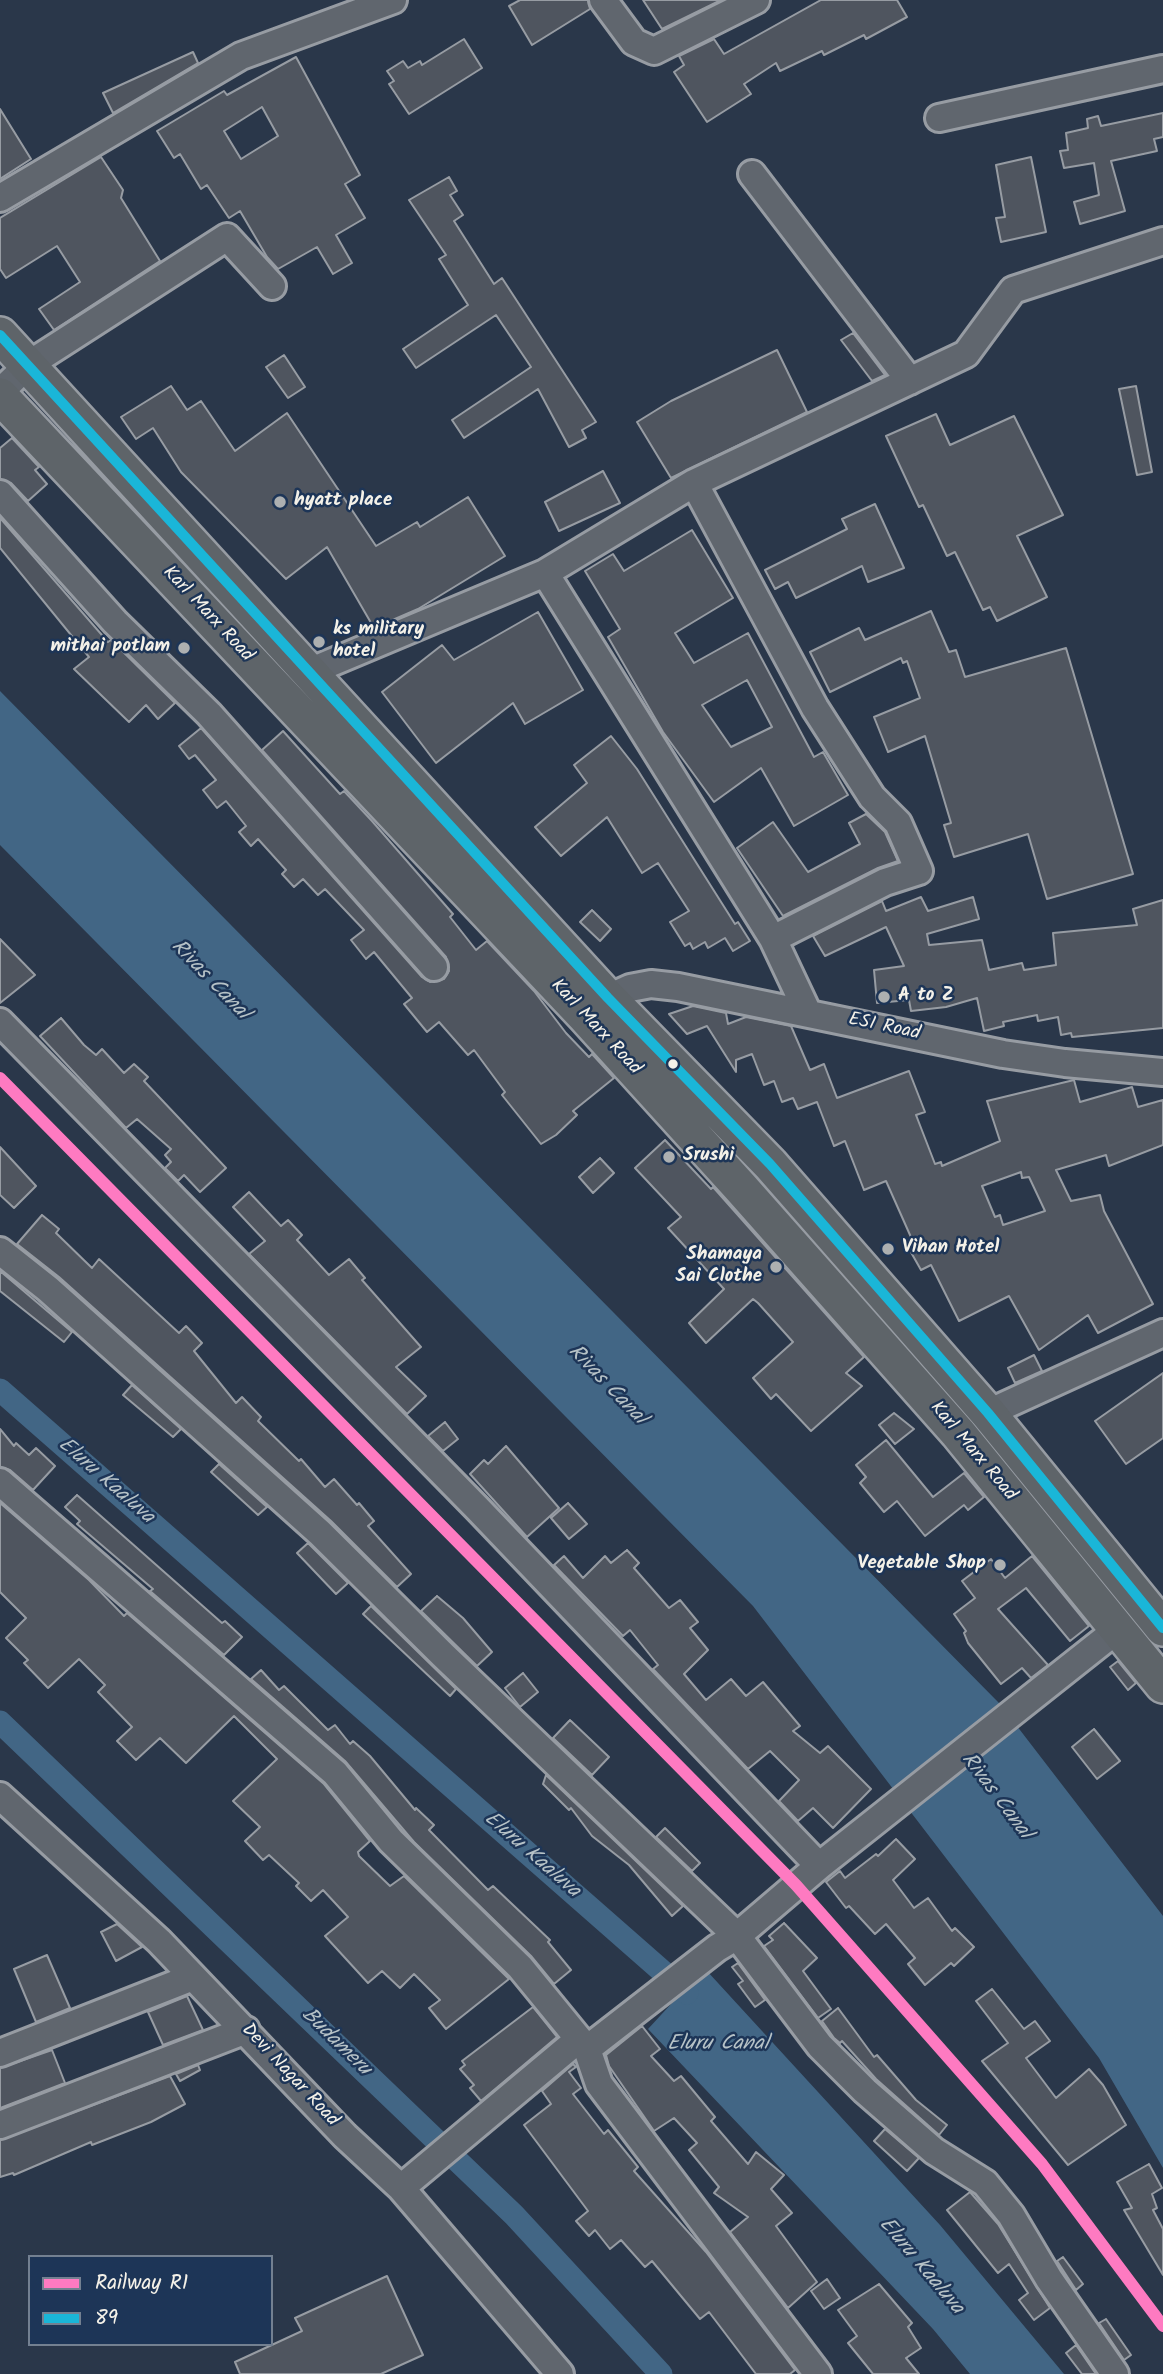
<!DOCTYPE html>
<style>
body{margin:0}
#map{position:relative;width:1163px;height:2374px;overflow:hidden;background:#2a374a;font-family:Kalam,sans-serif}
canvas{display:block}
.legend{position:absolute;left:28px;top:2255px;width:245px;height:91px;box-sizing:border-box;background:#1d3557;border:2px solid #738091;margin:0;padding:9px 12px;list-style:none;font-size:21px;color:#f4f1e8}
.legend li{display:flex;align-items:center;gap:14px;height:35px}
.legend b{width:35px;border:2px solid #738091}
</style>
<div id="map">
<canvas width="1163" height="2374"></canvas>
<ul class="legend">
<li><b style="height:9px;background:#fe7ac1"></b>Railway R1</li>
<li><b style="height:9px;background:#1ab6d8"></b>89</li>
</ul>
</div>
<script>
const ctx = document.querySelector('canvas').getContext('2d');
ctx.lineJoin = 'round';
function paint(path, color) {
  ctx.fillStyle = color;
  ctx.fill(path, 'evenodd');
}
function toPath(rows) {
  const path = new Path2D();
  for (const r of rows) {
    path.moveTo(r[0], r[1]);
    for (let i = 2; i < r.length; i += 2) path.lineTo(r[i], r[i + 1]);
  }
  return path;
}
function strokePath(path, color, width, dash) {
  ctx.strokeStyle = color;
  ctx.lineWidth = width;
  ctx.lineCap = dash ? 'butt' : 'round';
  ctx.setLineDash(dash || []);
  ctx.stroke(path);
}
function write(font, color, halo, rows, align = 'center') {
  ctx.font = font + ' Kalam,sans-serif';
  ctx.lineWidth = 5;
  ctx.setLineDash([]);
  ctx.textBaseline = 'middle';
  ctx.strokeStyle = halo;
  ctx.fillStyle = color;
  for (const [text, x, y, turn = 0] of rows) {
    ctx.save();
    ctx.translate(x, y);
    ctx.rotate((+turn || 0) * Math.PI / 180);
    ctx.textAlign = isNaN(turn) ? turn : align;
    if (halo) ctx.strokeText(text, 0, 0);
    ctx.fillText(text, 0, 0);
    ctx.restore();
  }
}
paint(toPath([
 [0,691,1000,1704,1163,1916,1163,2168,1099,2058,753,1606,0,845],
 [707,1971,940,2225,1064,2374,970,2374,933,2329,648,2029,684,1990]
]), '#426685');
strokePath(toPath([
 [0,1390,687,1993],
 [0,1722,514,2215,661,2374]
]), '#426685', 23);
const building = toPath([
 [520,0,588,0,590,9,532,45,509,6,520,0],
 [643,0,721,0,662,29,643,0],
 [821,0,897,0,907,17,866,39,864,35,824,55,822,51,780,71,776,63,744,84,751,94,707,122,674,72,684,65,679,56,714,39,724,54,821,0],
 [464,39,482,68,409,114,389,84,394,81,387,71,403,61,408,68,420,61,422,65,464,39],
 [193,52,198,63,113,113,103,93,193,52],
 [296,57,360,175,345,184,365,218,336,235,352,263,333,274,317,247,278,269,267,257,240,211,229,218,207,185,201,189,180,154,174,158,157,131,224,91,227,95,296,57],
 [262,107,278,136,241,159,224,131,262,107],
 [0,109,31,159,0,179,0,109],
 [1163,113,1163,137,1154,139,1157,151,1111,161,1125,211,1080,224,1074,202,1099,195,1094,163,1064,168,1060,151,1068,150,1066,133,1088,128,1087,119,1098,116,1101,126,1163,113],
 [101,157,123,190,121,198,160,261,54,330,39,309,80,282,57,246,6,278,0,269,0,218,101,157],
 [1031,157,1046,232,1001,242,996,218,1005,217,996,165,1031,157],
 [449,177,457,191,450,195,463,215,454,221,494,284,502,278,596,422,582,430,586,438,569,447,538,389,464,438,452,420,531,367,496,315,416,368,403,349,468,305,439,259,446,255,409,200,449,177],
 [853,333,885,375,872,381,841,340,853,333],
 [777,350,807,412,671,478,637,422,671,401,777,350],
 [284,355,305,387,288,398,266,367,284,355],
 [171,386,187,410,201,401,235,451,287,413,376,546,417,522,420,527,468,497,505,556,418,609,374,628,327,547,286,579,181,472,153,428,136,439,121,417,171,386],
 [1136,386,1152,472,1137,475,1119,389,1136,386],
 [936,414,950,445,1014,416,1063,515,1017,536,1047,597,997,621,990,607,983,610,955,552,947,556,923,505,919,507,886,436,936,414],
 [12,438,39,467,35,470,47,484,28,501,11,483,0,479,0,448,12,438],
 [603,471,620,503,559,531,545,502,603,471],
 [875,504,904,568,868,582,862,566,796,598,788,582,775,589,765,570,847,529,842,519,875,504],
 [0,518,108,642,111,640,175,703,158,719,146,705,129,722,74,669,89,657,0,548,0,518],
 [692,530,733,598,675,633,694,663,748,633,814,757,823,752,848,795,794,826,761,768,714,802,663,732,608,637,620,629,585,571,613,554,624,571,692,530],
 [747,680,772,727,731,747,702,705,747,680],
 [931,611,949,652,956,650,965,677,1066,648,1133,874,1047,899,1028,834,954,857,944,825,951,823,925,736,888,752,874,717,920,698,907,661,903,663,901,658,830,692,810,652,859,628,865,640,931,611],
 [538,612,583,690,525,724,513,703,436,763,382,692,442,645,454,660,538,612],
 [201,728,422,977,430,982,444,979,449,971,446,957,262,750,283,731,340,794,344,791,372,821,453,914,450,917,476,950,487,941,534,991,566,1033,589,1057,592,1054,614,1078,573,1111,577,1115,556,1135,541,1144,502,1095,505,1092,474,1050,468,1055,439,1022,427,1032,404,1004,412,998,374,952,366,959,351,940,364,930,325,889,318,895,303,879,294,887,282,874,286,870,258,839,251,846,239,832,246,826,226,801,217,808,203,790,216,780,195,755,189,759,179,746,201,728],
 [611,736,637,769,735,924,738,922,750,941,733,951,725,938,708,948,705,942,693,949,690,943,685,946,670,922,689,911,658,863,642,873,607,817,561,856,535,827,587,783,574,765,611,736],
 [866,814,885,832,898,861,878,868,783,916,737,848,773,822,808,872,860,844,849,823,866,814],
 [921,897,928,911,973,897,979,919,927,934,929,945,982,940,989,970,1022,963,1024,970,1056,965,1053,933,1137,925,1133,909,1163,900,1163,1028,1072,1037,1071,1033,1061,1035,1058,1017,1038,1021,1037,1015,1003,1022,1004,1026,984,1031,977,998,946,1007,911,1011,909,1000,877,1003,874,970,904,966,886,927,825,956,813,936,882,901,886,911,921,897],
 [592,910,611,929,600,941,580,922,592,910],
 [0,939,35,975,0,1003,0,939],
 [693,1006,726,1013,728,1024,746,1017,791,1026,810,1070,824,1064,837,1098,909,1071,925,1112,916,1115,935,1164,941,1162,942,1166,1000,1141,987,1101,1074,1080,1080,1102,1132,1087,1138,1107,1163,1100,1163,1145,1109,1166,1106,1155,1056,1170,1071,1201,1100,1195,1104,1211,1153,1304,1098,1333,1088,1315,1039,1350,1009,1296,959,1321,931,1265,921,1270,908,1247,914,1244,886,1181,864,1190,845,1141,834,1146,817,1102,798,1109,793,1098,782,1102,774,1081,764,1085,752,1054,736,1060,736,1072,707,1026,687,1034,669,1014,693,1006],
 [1021,1172,1022,1178,1029,1177,1045,1211,1003,1225,1000,1215,995,1217,982,1186,1021,1172],
 [61,1018,84,1045,96,1055,102,1049,124,1073,134,1064,148,1077,144,1081,226,1168,200,1192,184,1175,178,1181,165,1168,171,1162,165,1155,171,1149,137,1119,126,1128,40,1036,61,1018],
 [665,1140,711,1189,713,1187,864,1357,846,1373,862,1386,811,1431,776,1394,771,1399,753,1378,793,1342,758,1303,753,1299,706,1343,689,1323,724,1289,668,1228,681,1217,635,1168,665,1140],
 [0,1147,36,1186,14,1208,0,1195,0,1147],
 [600,1158,614,1173,593,1193,579,1177,600,1158],
 [249,1192,281,1226,288,1220,302,1235,297,1240,329,1275,349,1259,365,1278,362,1280,421,1347,396,1367,426,1396,407,1414,249,1254,265,1241,233,1207,249,1192],
 [42,1215,59,1229,56,1233,92,1268,99,1259,179,1333,186,1326,202,1343,194,1351,236,1403,242,1397,261,1417,258,1421,299,1461,301,1459,325,1487,334,1479,357,1505,359,1503,374,1521,368,1526,411,1574,397,1587,331,1521,59,1277,17,1244,42,1215],
 [0,1271,72,1332,64,1342,0,1291,0,1271],
 [1034,1355,1042,1371,1015,1383,1008,1368,1034,1355],
 [1163,1373,1163,1438,1126,1464,1095,1421,1163,1373],
 [132,1385,181,1429,173,1437,123,1395,132,1385],
 [894,1413,914,1429,895,1444,879,1425,894,1413],
 [445,1422,458,1439,443,1451,428,1436,445,1422],
 [0,1429,14,1446,16,1443,29,1455,36,1448,55,1466,33,1490,10,1470,0,1467,0,1429],
 [886,1440,933,1497,964,1473,984,1497,968,1510,964,1505,925,1536,897,1501,884,1512,860,1483,866,1477,856,1465,886,1440],
 [506,1446,559,1508,527,1537,470,1474,484,1460,488,1464,506,1446],
 [219,1464,267,1507,258,1515,211,1472,219,1464],
 [77,1495,222,1623,225,1621,242,1637,224,1655,150,1591,153,1589,77,1524,80,1521,65,1507,77,1495],
 [0,1503,89,1580,124,1616,127,1613,324,1784,370,1841,358,1852,359,1856,390,1886,404,1876,509,1979,446,2029,429,2008,440,2000,414,1974,400,1988,382,1971,368,1983,325,1936,348,1917,323,1890,311,1901,296,1886,299,1883,269,1855,263,1860,245,1841,260,1827,233,1801,277,1759,234,1716,186,1763,160,1738,136,1760,117,1741,132,1727,98,1692,105,1685,79,1659,48,1688,24,1663,28,1660,6,1638,26,1618,0,1592,0,1503],
 [568,1503,587,1524,569,1539,551,1518,568,1503],
 [308,1543,348,1583,336,1594,297,1553,308,1543],
 [627,1550,639,1563,634,1568,669,1608,680,1600,698,1622,690,1628,708,1650,684,1674,706,1700,731,1679,746,1696,763,1682,800,1726,793,1731,820,1753,828,1746,871,1789,833,1828,813,1808,798,1821,779,1801,799,1780,770,1751,748,1769,653,1669,658,1665,630,1630,623,1636,554,1565,564,1556,583,1578,605,1556,611,1563,627,1550],
 [1032,1556,1089,1626,1070,1641,1026,1588,998,1609,1048,1665,1031,1678,1022,1668,1001,1684,968,1643,964,1633,966,1631,954,1614,975,1598,962,1581,991,1559,1005,1578,1032,1556],
 [437,1596,463,1618,492,1652,477,1666,421,1611,437,1596],
 [371,1606,456,1689,450,1696,363,1614,371,1606],
 [1118,1661,1136,1683,1128,1690,1110,1667,1118,1661],
 [261,1670,279,1690,284,1686,328,1730,335,1725,350,1744,353,1741,370,1756,415,1810,416,1808,434,1825,429,1830,488,1890,493,1886,550,1940,548,1942,571,1970,554,1984,531,1956,414,1842,345,1761,251,1679,261,1670],
 [523,1673,538,1692,520,1707,505,1688,523,1673],
 [570,1720,609,1757,592,1775,553,1738,570,1720],
 [1094,1729,1120,1761,1097,1779,1072,1747,1094,1729],
 [546,1775,683,1906,672,1916,629,1865,592,1836,571,1808,569,1810,543,1784,546,1775],
 [665,1828,700,1863,692,1871,656,1837,665,1828],
 [896,1839,915,1859,893,1880,914,1908,928,1898,952,1931,955,1928,974,1947,954,1966,951,1963,925,1985,908,1964,915,1958,886,1924,875,1934,849,1906,846,1908,826,1882,840,1871,845,1878,876,1854,878,1856,896,1839],
 [784,1923,817,1958,803,1971,831,2009,818,2018,764,1946,773,1940,769,1936,784,1923],
 [117,1924,142,1947,116,1961,101,1932,117,1924],
 [47,1955,70,2008,36,2022,14,1969,47,1955],
 [738,1963,765,2000,755,2007,738,1984,743,1981,732,1967,738,1963],
 [992,1989,1024,2029,1035,2021,1050,2041,1026,2058,1056,2098,1089,2069,1103,2085,1126,2125,1068,2165,982,2061,1008,2043,976,2001,992,1989],
 [187,1996,203,2030,163,2045,148,2012,187,1996],
 [533,2007,557,2037,481,2101,470,2088,474,2085,460,2069,465,2065,462,2061,533,2007],
 [838,2008,874,2057,877,2055,916,2100,947,2125,939,2135,876,2079,842,2041,840,2043,834,2038,822,2021,838,2008],
 [642,2026,660,2049,651,2056,674,2081,681,2076,715,2117,711,2121,748,2164,756,2152,784,2175,771,2189,792,2213,776,2226,817,2282,788,2308,730,2232,748,2217,714,2193,719,2187,689,2150,697,2143,674,2118,654,2131,609,2066,606,2055,642,2026],
 [52,2050,65,2083,0,2108,0,2068,52,2050],
 [573,2064,576,2067,569,2072,581,2088,573,2094,604,2134,608,2130,638,2167,634,2171,706,2252,795,2370,790,2374,756,2374,709,2312,700,2319,652,2261,645,2267,621,2240,610,2249,595,2230,589,2236,576,2221,588,2211,524,2125,551,2104,542,2091,573,2064],
 [198,2065,200,2070,180,2081,176,2074,198,2065],
 [170,2076,185,2104,151,2122,92,2145,91,2142,14,2175,13,2173,0,2177,0,2140,170,2076],
 [885,2129,919,2158,907,2171,874,2141,885,2129],
 [1149,2164,1162,2188,1152,2194,1157,2208,1153,2210,1163,2229,1163,2275,1124,2210,1132,2208,1117,2182,1149,2164],
 [970,2192,998,2224,1050,2308,1034,2320,1019,2300,1028,2293,1009,2264,998,2273,947,2210,970,2192],
 [1063,2257,1083,2284,1076,2290,1057,2261,1063,2257],
 [387,2276,423,2355,381,2374,240,2374,235,2362,302,2331,295,2318,387,2276],
 [827,2279,840,2298,824,2309,811,2291,827,2279],
 [879,2284,912,2323,908,2327,921,2348,906,2358,919,2374,873,2374,848,2343,857,2336,838,2310,879,2284],
 [1106,2319,1131,2355,1124,2360,1099,2323,1106,2319],
 [1076,2345,1096,2374,1082,2374,1066,2353,1076,2345]
]);
paint(building, '#4f555f');
strokePath(building, '#979ca3', 2);
const minor = toPath([
 [603,0,634,42,654,51,756,0],
 [939,118,1163,69],
 [752,174,910,381],
 [0,198,241,56,393,0],
 [0,392,28,365,227,237,272,286],
 [694,483,815,708,872,797,898,823,919,871,885,882,773,939],
 [0,494,115,622,209,714,434,967],
 [545,573,773,939,807,1011],
 [309,672,545,573,694,483,966,354,1013,290,1163,241],
 [608,998,630,988,651,984,678,987,1003,1054,1065,1063,1163,1072],
 [0,1022,477,1508,819,1866],
 [0,1251,48,1289,320,1533,443,1655,737,1936,820,2046,865,2091,934,2151,985,2183,1011,2215,1049,2279,1115,2374],
 [988,1413,1163,1333],
 [0,1482,335,1773,391,1841,520,1967,587,2049],
 [0,1796,159,1941,345,2136,401,2188,560,2374],
 [0,2053,193,1977],
 [0,2125,246,2030],
 [401,2188,579,2039],
 [818,2374,599,2084,587,2049,717,1948,737,1936,819,1866,1118,1629]
]);
const major = toPath([
 [0,335,608,998,770,1164,988,1413,1163,1628],
 [0,396,585,1016,741,1188,958,1433,1163,1685]
]);
strokePath(minor, '#979ca3', 32);
strokePath(major, '#979ca3', 40);
strokePath(minor, '#60666e', 26);
strokePath(major, '#5e6469', 35);
strokePath(toPath([
 [0,335,608,998,770,1164,988,1413,1163,1628]
]), '#1ab6d8', 10);
strokePath(toPath([
 [0,1078,796,1885,1042,2164,1163,2326]
]), '#fe7ac1', 12);
for (const [x, y, r, color] of [
 [280,502,7,"#adb0b1"],
 [319,642,7,"#adb0b1"],
 [184,648,7,"#adb0b1"],
 [884,997,7,"#adb0b1"],
 [673,1064,6,"#f4f1e8"],
 [669,1157,7,"#adb0b1"],
 [888,1249,7,"#adb0b1"],
 [776,1267,7,"#adb0b1"],
 [1000,1565,7,"#adb0b1"]
]) {
  const dot = new Path2D();
  dot.arc(x, y, r, 0, 2 * Math.PI);
  ctx.fillStyle = color;
  ctx.fill(dot);
  strokePath(dot, '#1d3557', 2.5);
}
write('bold 19px', '#f4f1e8', '#1d3557', [
 ["hyatt place",294,502],
 ["ks military",333,631],
 ["hotel",333,653],
 ["mithai potlam",170,648,"right"],
 ["A to Z",898,997],
 ["Srushi",683,1157],
 ["Vihan Hotel",902,1249],
 ["Shamaya",762,1256,"right"],
 ["Sai Clothe",762,1278,"right"],
 ["Vegetable Shop",986,1565,"right"]
], 'left');
write('19px', '#f4f1e8', '#1d3557', [
 ["Karl Marx Road",207,615,47],
 ["Karl Marx Road",595,1028,47],
 ["ESI Road",884,1028,12],
 ["Karl Marx Road",972,1452,50],
 ["Devi Nagar Road",289,2076,47]
]);
write('italic 21px', '#b6c2c7', '#1d3557', [
 ["Rivas Canal",209,981,46],
 ["Rivas Canal",606,1386,46],
 ["Eluru Kaaluva",105,1482,41],
 ["Rivas Canal",995,1797,53],
 ["Eluru Kaaluva",531,1856,41],
 ["Budameru",335,2043,44],
 ["Eluru Canal",718,2045],
 ["Eluru Kaaluva",920,2267,50]
]);
</script>
